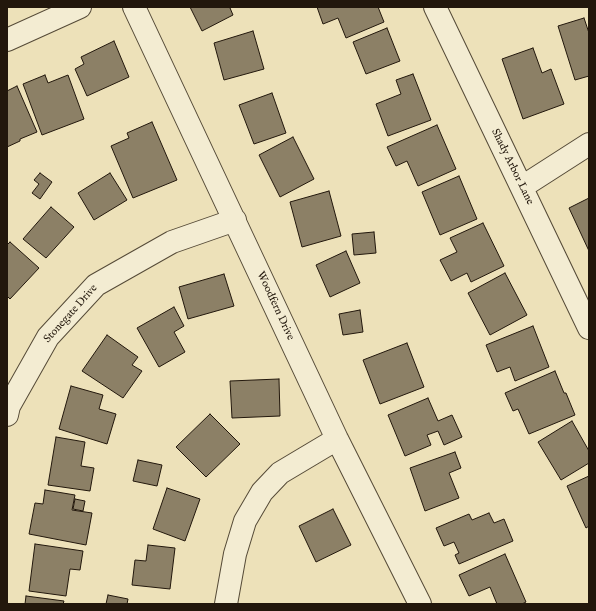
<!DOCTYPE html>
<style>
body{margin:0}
#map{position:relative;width:596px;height:611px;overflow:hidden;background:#ede1b9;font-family:"IM FELL English",serif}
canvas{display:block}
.frame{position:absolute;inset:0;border:8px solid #22170c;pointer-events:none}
</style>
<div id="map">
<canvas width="596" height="611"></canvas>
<div class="frame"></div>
</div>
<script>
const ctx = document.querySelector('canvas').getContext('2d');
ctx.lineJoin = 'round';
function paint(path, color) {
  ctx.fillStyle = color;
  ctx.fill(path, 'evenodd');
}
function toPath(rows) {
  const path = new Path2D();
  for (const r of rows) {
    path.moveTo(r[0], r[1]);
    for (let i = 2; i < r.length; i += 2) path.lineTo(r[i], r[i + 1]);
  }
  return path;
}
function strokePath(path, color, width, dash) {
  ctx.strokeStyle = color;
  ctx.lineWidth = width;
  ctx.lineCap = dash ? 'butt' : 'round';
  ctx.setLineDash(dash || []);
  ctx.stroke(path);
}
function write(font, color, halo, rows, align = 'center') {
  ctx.font = font + ' "IM FELL English",serif';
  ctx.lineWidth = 3;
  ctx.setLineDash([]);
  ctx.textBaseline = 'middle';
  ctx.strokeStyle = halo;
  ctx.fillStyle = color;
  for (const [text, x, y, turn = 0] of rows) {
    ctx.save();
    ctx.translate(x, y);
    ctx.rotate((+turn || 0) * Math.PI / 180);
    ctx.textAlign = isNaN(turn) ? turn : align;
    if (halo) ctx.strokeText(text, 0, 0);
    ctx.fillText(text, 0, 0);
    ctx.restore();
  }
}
const building = toPath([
 [190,7,232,7,230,8,233,15,202,31,190,7],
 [317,7,378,7,384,22,346,38,338,18,323,24,317,7],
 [584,18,589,33,589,76,575,80,558,26,584,18],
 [387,28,400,61,366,74,353,42,387,28],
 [253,31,264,69,224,80,214,43,253,31],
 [114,41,129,77,87,96,75,69,84,64,81,57,114,41],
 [533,48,542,73,551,69,564,104,523,119,502,59,533,48],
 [413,74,431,120,388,136,376,104,401,94,396,80,413,74],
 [45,75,48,83,68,75,84,119,42,135,23,84,45,75],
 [17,86,37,132,20,139,20,141,7,147,7,91,17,86],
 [272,93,286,133,254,144,239,105,272,93],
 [152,122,177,180,133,198,111,146,129,138,127,133,152,122],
 [437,125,456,169,418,186,407,161,396,166,387,147,437,125],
 [293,137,314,179,280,197,259,155,293,137],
 [40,173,52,182,40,199,32,193,39,184,34,180,40,173],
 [110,173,127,200,94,220,78,193,110,173],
 [459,176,477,219,440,235,422,192,459,176],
 [329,191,341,236,302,247,290,202,329,191],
 [589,198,589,251,569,208,589,198],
 [51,207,74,227,46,258,23,239,51,207],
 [483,223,504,266,471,282,467,273,451,281,440,260,457,252,450,238,483,223],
 [374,232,376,253,354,255,352,234,374,232],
 [10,242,39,268,10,299,7,296,7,245,10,242],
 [346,251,360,283,330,297,316,265,346,251],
 [505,273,527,315,490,335,468,293,505,273],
 [224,274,234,306,188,319,179,287,224,274],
 [174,307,184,326,174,332,185,352,159,367,137,328,174,307],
 [360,310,363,332,343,335,339,314,360,310],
 [533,326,549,367,515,381,510,367,497,372,486,345,533,326],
 [107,335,138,357,132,365,142,371,123,398,82,371,107,335],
 [407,343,424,387,380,404,363,360,407,343],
 [555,371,564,393,566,393,575,415,529,434,518,409,513,411,505,393,555,371],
 [279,379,280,416,232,418,230,381,279,379],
 [71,386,103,395,99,409,116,414,107,444,59,429,71,386],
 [428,398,438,421,452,415,462,437,444,445,438,431,427,435,431,445,405,456,388,415,428,398],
 [210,414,240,444,206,477,176,447,210,414],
 [572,421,589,451,589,463,561,480,538,442,572,421],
 [56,437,85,442,81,466,94,468,90,491,48,485,56,437],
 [455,452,461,468,449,473,459,498,425,511,410,468,455,452],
 [138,460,162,465,157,486,133,481,138,460],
 [589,476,589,526,586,528,567,486,589,476],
 [167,488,200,499,185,541,153,529,167,488],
 [45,490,75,495,72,510,92,513,86,545,29,534,35,503,43,504,45,490],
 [75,499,85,501,83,511,73,509,75,499],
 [333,509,351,545,316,562,299,526,333,509],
 [489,513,494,523,504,519,513,541,459,564,455,555,459,553,454,542,444,546,436,528,469,514,472,520,489,513],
 [35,544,83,551,80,570,70,569,66,596,29,591,35,544],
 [148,545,175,548,170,589,132,585,135,560,146,561,148,545],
 [505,554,526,602,522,604,497,604,490,587,469,596,459,575,505,554],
 [108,595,128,599,127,604,106,604,108,595],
 [26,596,64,601,63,604,25,604,26,596]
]);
paint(building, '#8c8066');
strokePath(building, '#22170c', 1);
const minor = toPath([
 [134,7,337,439,420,604],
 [435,7,589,328],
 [7,40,80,7],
 [522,187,589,144],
 [7,415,9,406,48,337,96,285,172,242,235,220],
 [226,604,235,554,245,521,262,492,280,473,337,439]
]);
strokePath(minor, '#554a37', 24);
strokePath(minor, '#f3ecd2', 22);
write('11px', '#22170c', '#f3ecd2', [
 ["Shady Arbor Lane",512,167,64],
 ["Woodfern Drive",275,306,65],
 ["Stonegate Drive",71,314,-48]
]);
</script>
